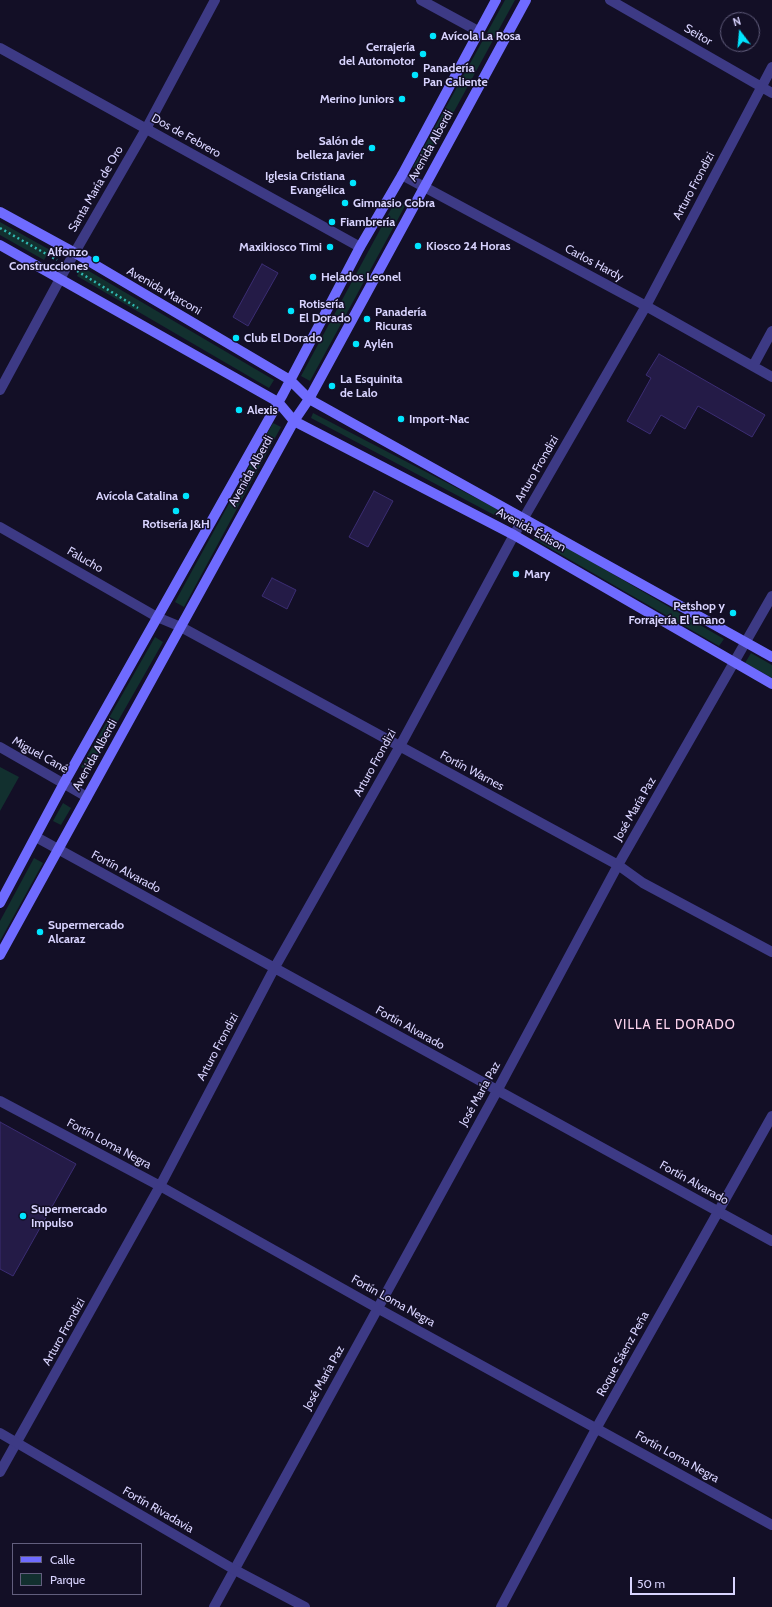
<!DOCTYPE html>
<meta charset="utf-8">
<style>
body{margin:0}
#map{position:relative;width:772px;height:1607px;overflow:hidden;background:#130f26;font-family:Cabin,sans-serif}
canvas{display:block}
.legend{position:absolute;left:12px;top:1543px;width:130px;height:52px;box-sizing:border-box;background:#130f26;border:1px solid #625e7d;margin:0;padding:5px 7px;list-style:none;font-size:12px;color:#d9d4ff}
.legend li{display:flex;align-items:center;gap:8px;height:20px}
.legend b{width:20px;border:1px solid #625e7d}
.north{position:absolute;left:720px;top:12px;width:40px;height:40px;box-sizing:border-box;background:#130f26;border:1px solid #625e7d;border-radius:50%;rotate:344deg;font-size:11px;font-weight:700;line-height:16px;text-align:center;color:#d9d4ff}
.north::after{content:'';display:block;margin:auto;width:14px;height:18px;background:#00e5ff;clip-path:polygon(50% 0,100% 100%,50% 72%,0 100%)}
.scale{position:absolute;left:630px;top:1577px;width:105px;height:18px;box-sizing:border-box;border:2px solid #d9d4ff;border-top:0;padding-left:5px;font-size:12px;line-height:14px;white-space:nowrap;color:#d9d4ff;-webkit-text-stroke:3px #130f26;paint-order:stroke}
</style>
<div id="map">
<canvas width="772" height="1607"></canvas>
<ul class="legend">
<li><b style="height:5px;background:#6f6bff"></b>Calle</li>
<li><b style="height:11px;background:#12302f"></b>Parque</li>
</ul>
<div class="north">N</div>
<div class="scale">50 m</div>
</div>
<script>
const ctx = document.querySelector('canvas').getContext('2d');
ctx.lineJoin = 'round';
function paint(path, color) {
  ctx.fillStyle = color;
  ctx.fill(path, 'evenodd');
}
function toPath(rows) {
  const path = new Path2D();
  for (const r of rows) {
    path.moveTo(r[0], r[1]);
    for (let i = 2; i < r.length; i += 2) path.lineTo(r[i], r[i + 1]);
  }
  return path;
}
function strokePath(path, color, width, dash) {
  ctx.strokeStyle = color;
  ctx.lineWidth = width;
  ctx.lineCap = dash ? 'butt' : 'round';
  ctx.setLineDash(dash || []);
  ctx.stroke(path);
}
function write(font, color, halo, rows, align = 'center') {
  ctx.font = font + ' Cabin,sans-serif';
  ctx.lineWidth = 3;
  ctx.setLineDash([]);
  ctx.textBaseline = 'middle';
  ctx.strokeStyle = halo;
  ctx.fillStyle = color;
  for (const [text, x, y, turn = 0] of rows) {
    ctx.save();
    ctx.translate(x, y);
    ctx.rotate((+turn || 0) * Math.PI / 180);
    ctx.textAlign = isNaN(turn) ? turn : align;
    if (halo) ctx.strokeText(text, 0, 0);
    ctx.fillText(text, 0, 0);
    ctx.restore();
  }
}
paint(toPath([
 [505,0,515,0,421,172,413,167],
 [396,200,405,206,310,381,301,376],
 [0,222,50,250,44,260,0,235],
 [82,267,274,380,269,388,77,276],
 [313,413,501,511,498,517,311,418],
 [273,423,281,427,184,607,175,602],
 [539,531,724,639,719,646,534,539],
 [155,637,163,642,89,772,81,767],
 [751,653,772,665,772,678,745,663],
 [0,767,19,777,0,811],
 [63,803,71,808,61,825,53,821],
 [34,858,43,863,0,941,0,921]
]), '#12302f');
const building = toPath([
 [262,264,278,273,248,326,233,317,262,264],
 [659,354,765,415,752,437,698,406,685,429,661,415,650,434,627,421,651,378,646,375,659,354],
 [374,491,393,501,368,547,349,537,374,491],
 [272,578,296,590,287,609,262,596,272,578],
 [0,1122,76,1164,13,1276,0,1269,0,1122]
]);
paint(building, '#241b47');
strokePath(building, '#3b2d73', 1);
strokePath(toPath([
 [0,228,57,260],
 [77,271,138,308]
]), '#2fb8b0', 2.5, [2, 3]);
strokePath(toPath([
 [421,0,478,31],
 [610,0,772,93],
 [0,48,360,247],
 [402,175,646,306,772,377],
 [753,366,772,331],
 [0,390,67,266,146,129,215,0],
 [0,527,157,617,181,627,618,865,643,883,772,952],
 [0,747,87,797],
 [36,837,772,1241],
 [0,1101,160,1186,377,1308,772,1525],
 [0,1472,160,1186,275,967,400,746,514,535,646,306,772,67],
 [214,1607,497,1091,618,865,772,596],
 [501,1607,597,1427,772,1116]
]), '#3d3a85', 10);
strokePath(toPath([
 [0,1433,235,1570,305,1607]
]), '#3d3a85', 10);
strokePath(toPath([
 [0,212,75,253,290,380,309,399,772,657],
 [0,245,278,402,294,421,514,535,772,684],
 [0,903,64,783,283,394,360,247,402,175,496,0],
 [0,955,294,421,309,399,526,0]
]), '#6f6bff', 10);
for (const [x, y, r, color] of [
 [433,36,4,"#00e5ff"],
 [423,54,4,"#00e5ff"],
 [415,75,4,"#00e5ff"],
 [402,99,4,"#00e5ff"],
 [372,148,4,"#00e5ff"],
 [353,183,4,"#00e5ff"],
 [345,203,4,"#00e5ff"],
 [332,222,4,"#00e5ff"],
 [418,246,4,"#00e5ff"],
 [330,247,4,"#00e5ff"],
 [96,259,4,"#00e5ff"],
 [313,277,4,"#00e5ff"],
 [291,311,4,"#00e5ff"],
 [367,319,4,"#00e5ff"],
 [236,338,4,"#00e5ff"],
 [356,344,4,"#00e5ff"],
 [332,386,4,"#00e5ff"],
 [239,410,4,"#00e5ff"],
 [401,419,4,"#00e5ff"],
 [186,496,4,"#00e5ff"],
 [176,511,4,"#00e5ff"],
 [516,574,4,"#00e5ff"],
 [733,613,4,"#00e5ff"],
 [40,932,4,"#00e5ff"],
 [23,1216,4,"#00e5ff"]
]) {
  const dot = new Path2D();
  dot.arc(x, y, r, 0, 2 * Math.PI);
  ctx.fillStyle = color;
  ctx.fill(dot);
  strokePath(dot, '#130f26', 1.5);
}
write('12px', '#d9d4ff', '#130f26', [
 ["Seitor",698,35,30],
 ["Dos de Febrero",186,136,29],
 ["Avenida Alberdi",431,146,-61],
 ["Arturo Frondizi",694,186,-62],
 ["Santa María de Oro",96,189,-60],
 ["Carlos Hardy",594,263,28],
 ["Avenida Marconi",164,291,30],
 ["Arturo Frondizi",537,469,-60],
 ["Avenida Alberdi",251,471,-61],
 ["Avenida Édison",531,530,29],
 ["Falucho",85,560,30],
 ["Miguel Cané",40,755,29],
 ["Avenida Alberdi",95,755,-61],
 ["Arturo Frondizi",375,763,-61],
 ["Fortín Warnes",472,771,28],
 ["José María Paz",635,809,-60],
 ["Fortín Alvarado",126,872,28],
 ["Fortín Alvarado",410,1028,29],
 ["Arturo Frondizi",218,1047,-62],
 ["José María Paz",480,1094,-61],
 ["Fortín Loma Negra",109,1144,28],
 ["Fortín Alvarado",694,1183,29],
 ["Fortín Loma Negra",393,1301,29],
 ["Arturo Frondizi",64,1332,-61],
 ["Roque Sáenz Peña",623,1354,-61],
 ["José María Paz",324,1378,-61],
 ["Fortín Loma Negra",677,1457,29],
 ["Fortín Rivadavia",158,1510,30]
]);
write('bold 12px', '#d9d4ff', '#130f26', [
 ["Avícola La Rosa",441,36],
 ["Cerrajería",415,47,"right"],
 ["del Automotor",415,61,"right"],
 ["Panadería",423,68],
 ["Pan Caliente",423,82],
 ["Merino Juniors",394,99,"right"],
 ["Salón de",364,141,"right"],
 ["belleza Javier",364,155,"right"],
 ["Iglesia Cristiana",345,176,"right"],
 ["Evangélica",345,190,"right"],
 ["Gimnasio Cobra",353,203],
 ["Fiambrería",340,222],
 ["Kiosco 24 Horas",426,246],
 ["Maxikiosco Timi",322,247,"right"],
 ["Alfonzo",88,252,"right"],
 ["Construcciones",88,266,"right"],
 ["Helados Leonel",321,277],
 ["Rotisería",299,304],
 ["El Dorado",299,318],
 ["Panadería",375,312],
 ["Ricuras",375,326],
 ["Club El Dorado",244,338],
 ["Aylén",364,344],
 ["La Esquinita",340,379],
 ["de Lalo",340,393],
 ["Alexis",247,410],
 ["Import-Nac",409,419],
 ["Avícola Catalina",178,496,"right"],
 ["Rotisería J&H",176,524,"center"],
 ["Mary",524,574],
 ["Petshop y",725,606,"right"],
 ["Forrajería El Enano",725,620,"right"],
 ["Supermercado",48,925],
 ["Alcaraz",48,939],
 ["Supermercado",31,1209],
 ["Impulso",31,1223]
], 'left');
ctx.letterSpacing = '1px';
write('13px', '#ffd6f0', '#130f26', [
 ["VILLA EL DORADO",675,1025]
]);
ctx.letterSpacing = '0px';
</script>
